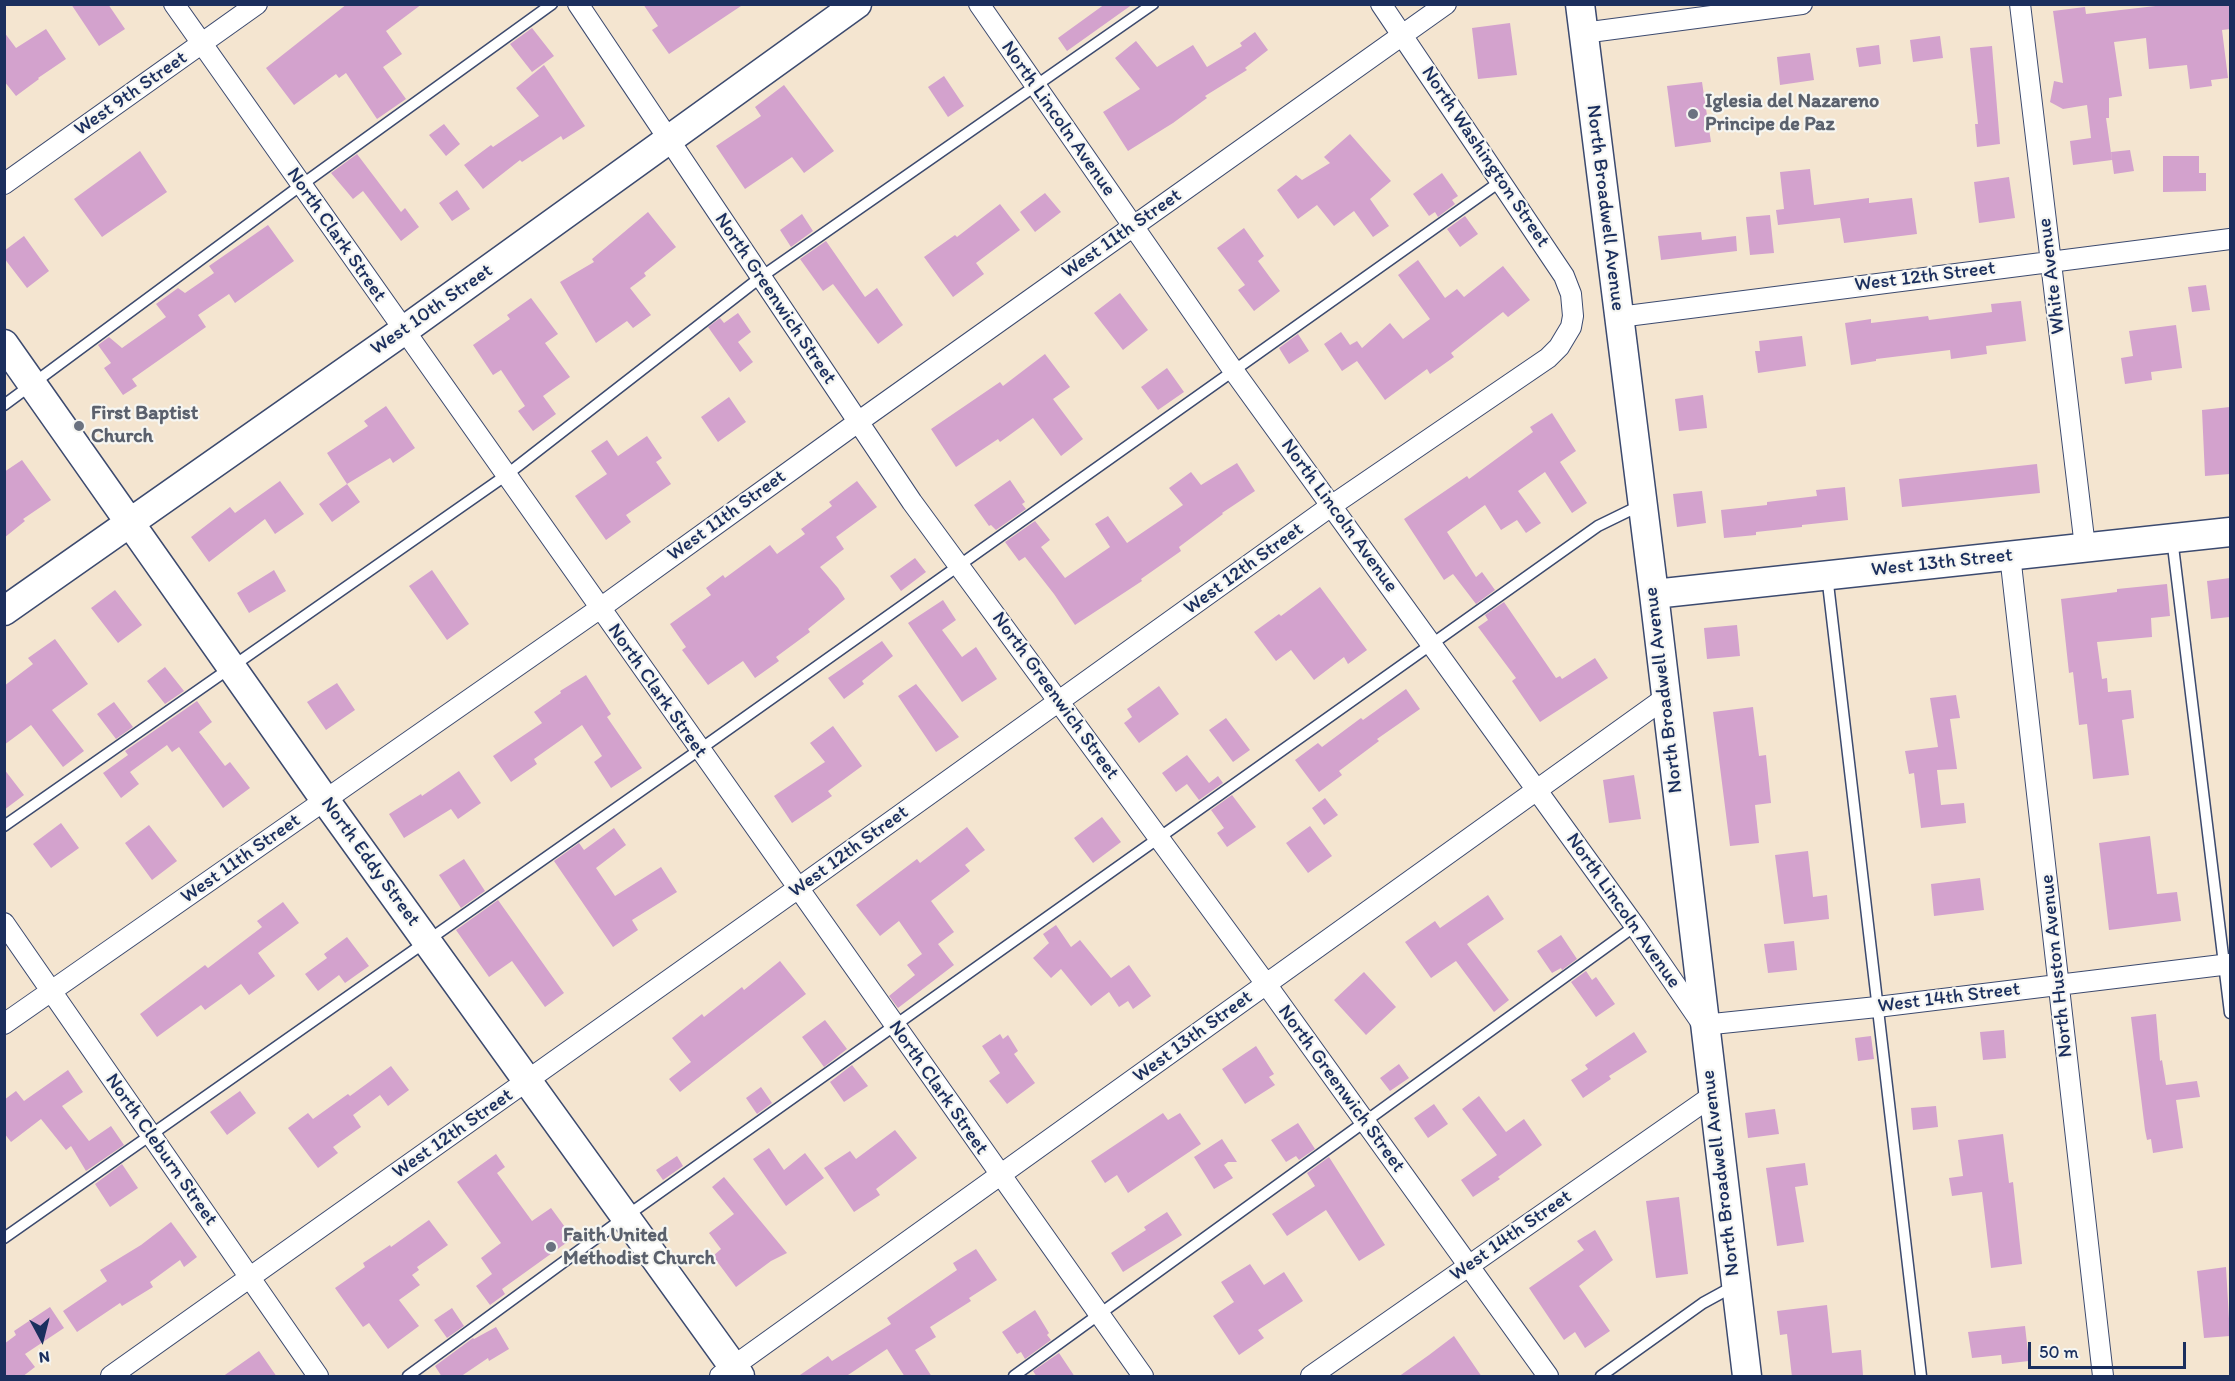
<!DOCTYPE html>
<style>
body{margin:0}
#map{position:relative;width:2235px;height:1381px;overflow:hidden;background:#f4e5d0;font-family:Itim,sans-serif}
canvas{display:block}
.frame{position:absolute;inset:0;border:6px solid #1b2f5e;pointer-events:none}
.north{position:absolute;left:12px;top:1309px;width:60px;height:60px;-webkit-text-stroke:4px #f6f6f2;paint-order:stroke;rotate:173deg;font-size:16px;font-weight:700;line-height:24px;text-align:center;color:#1b2f5e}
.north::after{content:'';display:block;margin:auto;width:21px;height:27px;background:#1b2f5e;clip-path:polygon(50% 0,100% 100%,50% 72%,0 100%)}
.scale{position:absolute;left:2028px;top:1342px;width:158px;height:27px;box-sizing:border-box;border:3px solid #1b2f5e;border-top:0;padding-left:8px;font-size:18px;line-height:21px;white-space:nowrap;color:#1b2f5e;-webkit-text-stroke:4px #f6f6f2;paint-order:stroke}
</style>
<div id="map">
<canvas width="2235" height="1381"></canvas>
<div class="frame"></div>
<div class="north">N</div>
<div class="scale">50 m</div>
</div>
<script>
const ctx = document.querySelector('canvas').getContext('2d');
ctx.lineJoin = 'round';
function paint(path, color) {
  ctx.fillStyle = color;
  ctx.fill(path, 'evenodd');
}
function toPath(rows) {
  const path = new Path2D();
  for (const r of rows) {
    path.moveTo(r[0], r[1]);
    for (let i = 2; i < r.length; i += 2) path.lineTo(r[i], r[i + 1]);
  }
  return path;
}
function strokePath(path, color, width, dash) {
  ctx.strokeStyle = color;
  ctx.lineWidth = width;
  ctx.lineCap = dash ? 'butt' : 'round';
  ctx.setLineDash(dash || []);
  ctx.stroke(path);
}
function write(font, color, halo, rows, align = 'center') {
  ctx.font = font + ' Itim,sans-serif';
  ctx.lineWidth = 4.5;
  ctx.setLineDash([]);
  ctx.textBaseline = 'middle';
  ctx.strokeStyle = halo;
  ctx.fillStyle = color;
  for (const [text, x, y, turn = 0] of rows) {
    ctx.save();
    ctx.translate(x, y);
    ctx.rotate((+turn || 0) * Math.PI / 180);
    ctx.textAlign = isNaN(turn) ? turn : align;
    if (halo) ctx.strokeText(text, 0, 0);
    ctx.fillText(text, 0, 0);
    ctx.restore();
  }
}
paint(toPath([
 [71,4,108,4,125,29,99,46],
 [347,4,422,4,386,31,402,54,383,67,406,99,377,119,346,73,339,78,336,74,294,105,266,68],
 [643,4,744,4,669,54,652,30,658,26],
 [1105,4,1133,4,1067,51,1058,38],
 [2173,4,2230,4,2230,29,2222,30,2228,78,2211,80,2212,86,2190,89,2187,65,2149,69,2146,38,2114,42,2122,96,2109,98,2109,118,2106,118,2112,160,2073,165,2070,141,2091,138,2087,105,2063,109,2050,102,2054,81,2063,83,2053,11,2085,7,2086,14],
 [1510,23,1517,75,1478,79,1472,28],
 [532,28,554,56,532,72,510,44],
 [46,29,66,59,38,78,39,79,16,96,4,81,4,32,16,48],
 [1255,32,1268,50,1245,68,1247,70,1205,96,1207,98,1173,123,1128,151,1103,112,1140,89,1115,58,1136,41,1157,67,1193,45,1207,67,1242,46,1240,43],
 [1940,36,1943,58,1913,62,1910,40],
 [1879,45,1881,64,1859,67,1856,48],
 [1992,46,2000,144,1977,147,1975,124,1978,124,1970,48],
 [1810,53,1814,80,1780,85,1777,57],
 [544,65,585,126,563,140,561,136,522,162,520,160,483,189,464,165,491,145,493,147,539,116,516,88],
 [944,76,964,106,948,117,928,87],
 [1702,82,1711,142,1675,147,1667,86],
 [784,85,834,151,804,173,792,157,745,189,716,146,761,116,755,107],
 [444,124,460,144,446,156,429,135],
 [1350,134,1391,181,1370,199,1389,226,1373,237,1354,211,1334,226,1317,205,1298,219,1277,190,1296,175,1302,180,1330,163,1324,157],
 [2130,150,2134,171,2114,174,2111,152],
 [140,151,167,192,102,237,74,199],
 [357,154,401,212,405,208,419,227,401,241,363,191,353,199,331,173],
 [2163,156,2199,156,2199,173,2206,173,2206,191,2163,192],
 [1810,169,1814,205,1869,198,1869,203,1912,198,1917,234,1844,243,1840,218,1778,225,1776,210,1784,209,1780,172],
 [1442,173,1458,196,1452,200,1455,204,1438,217,1435,212,1429,216,1413,194],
 [2009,177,2015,218,1979,223,1974,182],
 [457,190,470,209,452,221,439,203],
 [1045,193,1061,212,1035,232,1020,212],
 [1000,204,1020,230,976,263,984,274,953,297,924,257,955,235,957,237],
 [648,212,676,247,644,273,646,276,630,288,651,315,633,328,627,321,596,343,560,282,594,262,592,259],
 [802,214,813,231,791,247,780,230],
 [1770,215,1774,253,1750,255,1746,217],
 [1465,216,1478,234,1460,247,1447,229],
 [268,225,294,261,235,303,229,294,198,315,206,327,132,379,137,386,123,395,104,368,111,363,98,345,109,337,122,348,166,317,156,304,178,288,185,293,214,273,209,266],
 [1244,228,1264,256,1258,261,1280,291,1254,311,1238,290,1245,285,1217,248],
 [1701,232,1702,240,1736,236,1737,251,1661,260,1658,236],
 [24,236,49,271,27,288,4,258,4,251],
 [826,241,865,297,877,288,903,325,878,344,833,284,823,291,800,259],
 [1418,260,1445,298,1457,289,1464,297,1503,266,1530,300,1508,317,1503,312,1451,353,1454,357,1430,374,1427,369,1385,400,1357,361,1342,371,1324,344,1341,332,1350,345,1357,341,1362,348,1390,323,1403,339,1430,319,1398,275],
 [2206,285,2210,310,2192,312,2188,287],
 [1120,293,1148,330,1123,350,1094,313],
 [531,298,558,334,545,343,570,377,543,396,556,414,533,431,518,411,525,406,501,370,493,375,473,345,510,319,507,315],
 [2021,301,2026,341,1986,346,1987,354,1951,359,1950,350,1876,359,1876,361,1851,365,1845,323,1871,319,1871,323,1928,316,1929,320,1992,312,1991,304],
 [738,313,751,332,738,342,753,362,740,372,708,327,720,318,724,323],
 [2176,325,2182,368,2151,372,2152,380,2125,384,2121,358,2133,356,2129,331],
 [1298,334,1309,351,1289,364,1279,348],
 [1802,336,1806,366,1758,373,1755,351,1760,351,1759,341],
 [1045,354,1070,387,1053,399,1083,439,1061,456,1033,418,1000,442,998,439,956,467,931,429,1000,382,1003,386],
 [1167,368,1184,392,1158,410,1141,387],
 [1703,395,1707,428,1679,431,1675,399],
 [729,397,746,422,718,442,701,417],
 [386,406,415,448,393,463,390,458,347,484,327,453,368,426,364,421],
 [2230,407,2230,474,2205,476,2202,410],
 [1552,413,1576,451,1560,462,1587,503,1572,513,1545,472,1518,491,1541,523,1526,533,1517,520,1501,530,1485,505,1447,532,1476,577,1482,572,1495,590,1476,604,1453,574,1444,580,1404,519,1467,476,1469,479,1533,432,1530,427],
 [647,436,662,458,656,462,671,484,626,515,631,522,606,540,575,496,607,474,591,451,607,440,618,456],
 [22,460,51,500,23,519,25,521,4,538,4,472],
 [1237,463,1255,491,1222,513,1223,514,1179,547,1181,551,1141,579,1142,581,1075,625,1054,594,1025,557,1019,561,1005,542,1035,521,1050,540,1041,547,1065,578,1110,547,1095,524,1108,516,1127,543,1183,505,1169,488,1191,472,1201,485],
 [2037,464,2040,493,1902,507,1899,479],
 [1010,480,1025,502,1022,504,1026,509,996,530,991,525,989,526,974,505],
 [280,481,304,514,275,534,265,519,209,562,191,537,230,507,235,513],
 [857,481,877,507,836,537,844,549,820,567,838,588,845,599,808,629,810,632,776,657,779,661,755,678,743,661,708,685,682,650,686,647,670,624,711,595,706,588,723,575,725,578,770,545,777,554,805,534,801,529,832,506,829,502],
 [347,484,360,502,332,522,319,504],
 [1845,487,1848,520,1802,525,1802,527,1756,532,1756,535,1724,538,1721,510,1767,505,1767,502,1817,496,1816,490],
 [1702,491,1706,523,1677,527,1673,494],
 [915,558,926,572,901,591,890,576],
 [274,570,286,591,249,613,237,593],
 [432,570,469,624,447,640,409,586],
 [2230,578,2230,617,2211,619,2207,581],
 [2167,584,2170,616,2151,618,2152,637,2097,642,2102,679,2107,678,2108,692,2131,690,2134,718,2122,720,2129,775,2093,779,2087,724,2079,725,2073,672,2069,673,2061,599,2117,592,2117,589],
 [1320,587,1367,650,1348,664,1344,657,1314,680,1291,650,1276,661,1254,632,1279,614,1281,616],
 [115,590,142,625,118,643,91,608],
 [943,600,956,620,942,630,962,657,976,647,997,679,962,702,908,623],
 [1504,602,1556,678,1560,676,1562,679,1595,658,1608,678,1540,722,1512,681,1516,678,1478,627,1488,620,1485,615],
 [1737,625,1740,656,1707,659,1704,628],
 [55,639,88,684,52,710,84,751,63,767,31,725,4,745,4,686,33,664,28,658],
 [882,641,893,656,862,681,864,684,844,699,828,678],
 [165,667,184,691,165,704,147,681],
 [586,675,611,714,607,717,642,768,611,788,594,762,602,756,582,725,534,759,537,764,511,782,493,756,542,723,534,712,561,693,560,691],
 [337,683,355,710,326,730,307,702],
 [916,684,959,737,936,752,898,696],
 [1159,686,1179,714,1139,743,1124,723,1132,717,1127,709],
 [1406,689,1420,709,1377,739,1379,741,1339,771,1342,775,1319,792,1295,760,1318,743,1322,747,1361,718,1363,720],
 [1956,695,1960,718,1950,719,1957,769,1937,770,1941,805,1964,803,1966,823,1921,828,1914,773,1909,774,1905,751,1938,747,1930,698],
 [197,701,212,722,199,732,225,766,230,762,250,788,223,808,179,747,172,752,167,745,130,772,139,784,121,798,103,773,128,755,125,751],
 [114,702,133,727,116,739,97,714],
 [1753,707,1759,756,1766,755,1771,803,1755,805,1759,843,1730,846,1713,712],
 [1226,718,1250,750,1233,762,1209,730],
 [833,726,862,766,828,791,832,796,792,823,774,796,825,762,810,743],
 [1187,755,1209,783,1218,776,1223,783,1199,800,1187,784,1176,792,1162,773],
 [4,769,24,795,4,810],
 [459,771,481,803,458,819,451,809,404,838,389,814,421,794,422,796],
 [1634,775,1641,819,1609,823,1603,780],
 [1232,795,1256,827,1227,847,1217,833,1224,828,1211,810],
 [1325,798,1338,815,1324,825,1312,808],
 [1102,817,1121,842,1093,863,1074,838],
 [61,823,79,848,51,868,33,844],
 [149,825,177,861,152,880,125,843],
 [1310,826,1332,856,1308,873,1286,843],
 [967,827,985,850,965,865,970,871,931,901,954,932,938,944,954,965,898,1008,889,996,915,975,907,965,922,954,899,921,880,936,856,905,917,859,920,863],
 [614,828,626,845,596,868,615,896,661,867,677,892,632,920,638,930,613,947,554,861,579,843,584,850],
 [2150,836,2157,894,2177,892,2181,921,2109,930,2099,843],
 [1808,851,1813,897,1827,895,1829,919,1784,924,1775,855],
 [464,859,485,891,461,908,439,875],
 [1980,878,1984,910,1934,916,1931,884],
 [1488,895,1504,919,1467,944,1509,1000,1494,1012,1456,961,1431,978,1405,942,1435,921,1440,928],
 [498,900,564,993,545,1007,512,961,489,977,456,930],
 [283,902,299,923,258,953,275,976,249,995,241,984,205,1010,201,1005,157,1037,140,1014,205,965,208,968,262,927,257,921],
 [1056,925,1071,947,1080,940,1111,978,1129,965,1151,996,1133,1009,1128,1001,1119,1007,1109,992,1091,1006,1061,969,1051,978,1033,958,1049,943,1043,934],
 [1561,935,1577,959,1562,970,1561,968,1552,973,1537,951],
 [347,937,369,966,345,983,339,975,318,991,305,974,327,958,324,954],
 [1794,941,1797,970,1768,973,1764,944],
 [780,961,806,994,680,1092,669,1079,691,1062,672,1038,702,1014,704,1017,742,987,744,990],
 [1586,971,1592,980,1596,977,1615,1004,1596,1017,1571,982],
 [1364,972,1396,1007,1366,1035,1334,1000],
 [2156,1014,2160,1061,2162,1060,2166,1085,2197,1081,2200,1097,2176,1100,2183,1148,2153,1153,2151,1139,2147,1140,2145,1130,2131,1017],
 [825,1020,847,1049,824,1067,802,1037],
 [2004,1030,2006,1058,1983,1060,1980,1032],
 [1634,1032,1647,1052,1609,1076,1611,1079,1583,1098,1571,1080,1588,1069,1585,1065],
 [1000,1034,1003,1039,1008,1035,1018,1051,1014,1054,1035,1083,1007,1104,989,1081,1000,1073,982,1046],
 [1871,1036,1874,1059,1858,1061,1855,1038],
 [1256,1046,1274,1074,1269,1077,1275,1085,1245,1104,1222,1069],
 [1399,1064,1409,1078,1390,1091,1380,1078],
 [852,1065,868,1086,844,1102,830,1082],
 [391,1066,409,1090,388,1106,380,1095,353,1115,361,1127,333,1147,338,1153,318,1168,288,1128,308,1113,313,1119,348,1094,350,1096],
 [68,1070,83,1092,62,1106,89,1141,111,1126,124,1145,86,1171,71,1146,66,1150,41,1119,11,1142,4,1133,4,1100,16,1091,24,1101],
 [761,1087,772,1103,757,1114,746,1098],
 [240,1091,256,1113,227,1135,210,1112],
 [1479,1096,1506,1132,1524,1119,1542,1145,1498,1177,1500,1179,1473,1197,1461,1180,1497,1155,1462,1109],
 [1434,1104,1448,1124,1428,1138,1414,1118],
 [1936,1106,1938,1127,1913,1130,1911,1108],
 [1775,1109,1779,1134,1748,1138,1745,1113],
 [1163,1113,1168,1120,1180,1113,1201,1144,1128,1193,1117,1175,1105,1183,1091,1161],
 [1298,1123,1315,1149,1299,1160,1296,1156,1286,1162,1271,1140],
 [895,1130,917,1158,876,1189,880,1195,854,1212,824,1168,850,1151,856,1159],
 [2003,1134,2009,1183,2013,1182,2022,1264,1991,1268,1982,1192,1952,1196,1949,1178,1963,1176,1958,1140],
 [1222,1139,1237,1162,1228,1162,1224,1165,1233,1178,1214,1189,1194,1157],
 [769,1148,784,1170,805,1153,824,1178,786,1206,753,1159],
 [496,1154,505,1167,497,1173,532,1221,551,1208,573,1238,502,1289,505,1294,490,1305,476,1286,492,1274,481,1258,501,1243,457,1182],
 [677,1156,683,1166,663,1180,656,1170],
 [1329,1157,1385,1245,1359,1261,1326,1210,1287,1236,1272,1214,1315,1186,1307,1173],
 [1805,1163,1808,1185,1795,1187,1804,1242,1777,1246,1766,1168],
 [122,1164,138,1188,110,1207,95,1184],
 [724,1177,787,1253,771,1261,736,1287,713,1256,721,1249,709,1233,734,1214,712,1187],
 [1679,1197,1688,1274,1656,1278,1646,1201],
 [1167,1212,1182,1235,1123,1272,1111,1253,1146,1230,1144,1227],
 [429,1220,448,1245,417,1267,419,1270,412,1275,420,1285,399,1300,419,1326,388,1349,369,1323,363,1327,335,1288,365,1267,363,1263,390,1245,391,1247],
 [171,1222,197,1257,184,1267,180,1260,150,1282,153,1287,122,1306,120,1303,77,1332,63,1311,107,1281,100,1270,141,1245],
 [1595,1230,1613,1260,1579,1286,1610,1331,1585,1348,1575,1332,1564,1340,1529,1288,1584,1250,1577,1241],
 [976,1249,997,1280,969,1298,971,1301,930,1327,936,1337,915,1350,932,1377,905,1377,887,1349,845,1377,797,1377,828,1356,832,1361,891,1324,887,1318,957,1270,953,1263],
 [1250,1264,1264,1285,1284,1272,1303,1301,1258,1330,1264,1338,1239,1355,1213,1316,1234,1302,1221,1282],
 [2226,1267,2230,1336,2204,1338,2197,1271],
 [1827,1305,1832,1353,1861,1350,1863,1375,1792,1377,1787,1334,1780,1335,1777,1311],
 [50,1307,64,1328,25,1354,35,1367,22,1377,4,1377,4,1344,16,1335,14,1331],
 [452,1308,464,1326,447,1338,434,1320],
 [1035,1310,1049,1333,1047,1335,1051,1340,1025,1359,1021,1352,1017,1354,1002,1332],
 [2025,1326,2029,1361,2002,1364,2001,1355,1972,1358,1968,1332],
 [496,1327,509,1349,489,1361,488,1358,460,1377,442,1377,435,1366,473,1338,474,1339],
 [1454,1336,1482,1377,1398,1377,1429,1355],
 [259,1351,277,1377,222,1377],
 [1059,1353,1075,1377,1037,1377,1033,1371]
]), '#d3a2cd');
const lane = toPath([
 [4,405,300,186,552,4],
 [2172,538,2230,1013],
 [1827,575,1921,1376],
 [4,826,505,476,761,277,1153,4],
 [4,1238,699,750,1501,181],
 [408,1376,625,1217,1598,526,1641,505],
 [1014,1376,1635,926],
 [1601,1376,1703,1303,1734,1286]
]);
const street = toPath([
 [174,4,1143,1376],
 [578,4,912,502,1266,984,1548,1376],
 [979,4,1233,370,1635,926,1703,1025,1877,1007,2230,964],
 [2020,4,2085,547],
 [1583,33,1802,4],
 [4,184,257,4],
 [1619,317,2230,239],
 [2010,555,2103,1376],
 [4,923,318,1376],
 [4,1024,599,609,858,422,1446,4],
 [111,1376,797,889,1331,506,1548,358,1559,347,1571,327,1573,316,1571,294,1564,276,1381,4],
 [720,1376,1665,698],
 [1311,1376,1712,1096]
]);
const secondary = toPath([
 [1580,4,1654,594,1747,1376],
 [4,344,325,800,740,1376],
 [1654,594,2230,532],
 [4,611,403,331,857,4]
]);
strokePath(lane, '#3c4a6f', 13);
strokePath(street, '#3c4a6f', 22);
strokePath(secondary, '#3c4a6f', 31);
strokePath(lane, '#fff', 10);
strokePath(street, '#fff', 20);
strokePath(secondary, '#fff', 28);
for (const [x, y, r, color] of [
 [1693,114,6,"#6b7280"],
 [79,426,6,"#6b7280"],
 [551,1247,6,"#6b7280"]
]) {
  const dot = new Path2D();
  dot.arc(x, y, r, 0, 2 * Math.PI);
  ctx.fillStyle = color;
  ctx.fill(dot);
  strokePath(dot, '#f6f6f2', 2);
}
write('20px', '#1b2f5e', '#f6f6f2', [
 ["West 9th Street",131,94,-35],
 ["North Lincoln Avenue",1058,119,55],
 ["North Washington Street",1485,157,56],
 ["North Broadwell Avenue",1605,208,83],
 ["West 11th Street",1122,234,-35],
 ["North Clark Street",336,235,55],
 ["White Avenue",2052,276,-97],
 ["West 12th Street",1925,277,-7],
 ["North Greenwich Street",775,299,56],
 ["West 10th Street",432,310,-35],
 ["West 11th Street",727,516,-36],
 ["North Lincoln Avenue",1339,516,54],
 ["West 13th Street",1942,563,-6],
 ["West 12th Street",1244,569,-36],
 ["North Broadwell Avenue",1664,690,-97],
 ["North Clark Street",657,691,55],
 ["North Greenwich Street",1055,696,54],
 ["West 12th Street",849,852,-36],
 ["West 11th Street",241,859,-35],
 ["North Eddy Street",370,862,54],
 ["North Lincoln Avenue",1623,911,55],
 ["North Huston Avenue",2057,966,-96],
 ["West 14th Street",1949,998,-7],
 ["West 13th Street",1193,1037,-36],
 ["North Clark Street",938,1088,55],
 ["North Greenwich Street",1341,1089,54],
 ["West 12th Street",453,1134,-35],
 ["North Cleburn Street",161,1150,55],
 ["North Broadwell Avenue",1721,1173,-97],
 ["West 14th Street",1511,1236,-35]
]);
write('bold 20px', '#5b616d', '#f6f6f2', [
 ["Iglesia del Nazareno",1705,102],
 ["Principe de Paz",1705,125],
 ["First Baptist",91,414],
 ["Church",91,437],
 ["Faith United",563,1236],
 ["Methodist Church",563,1259]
], 'left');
</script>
